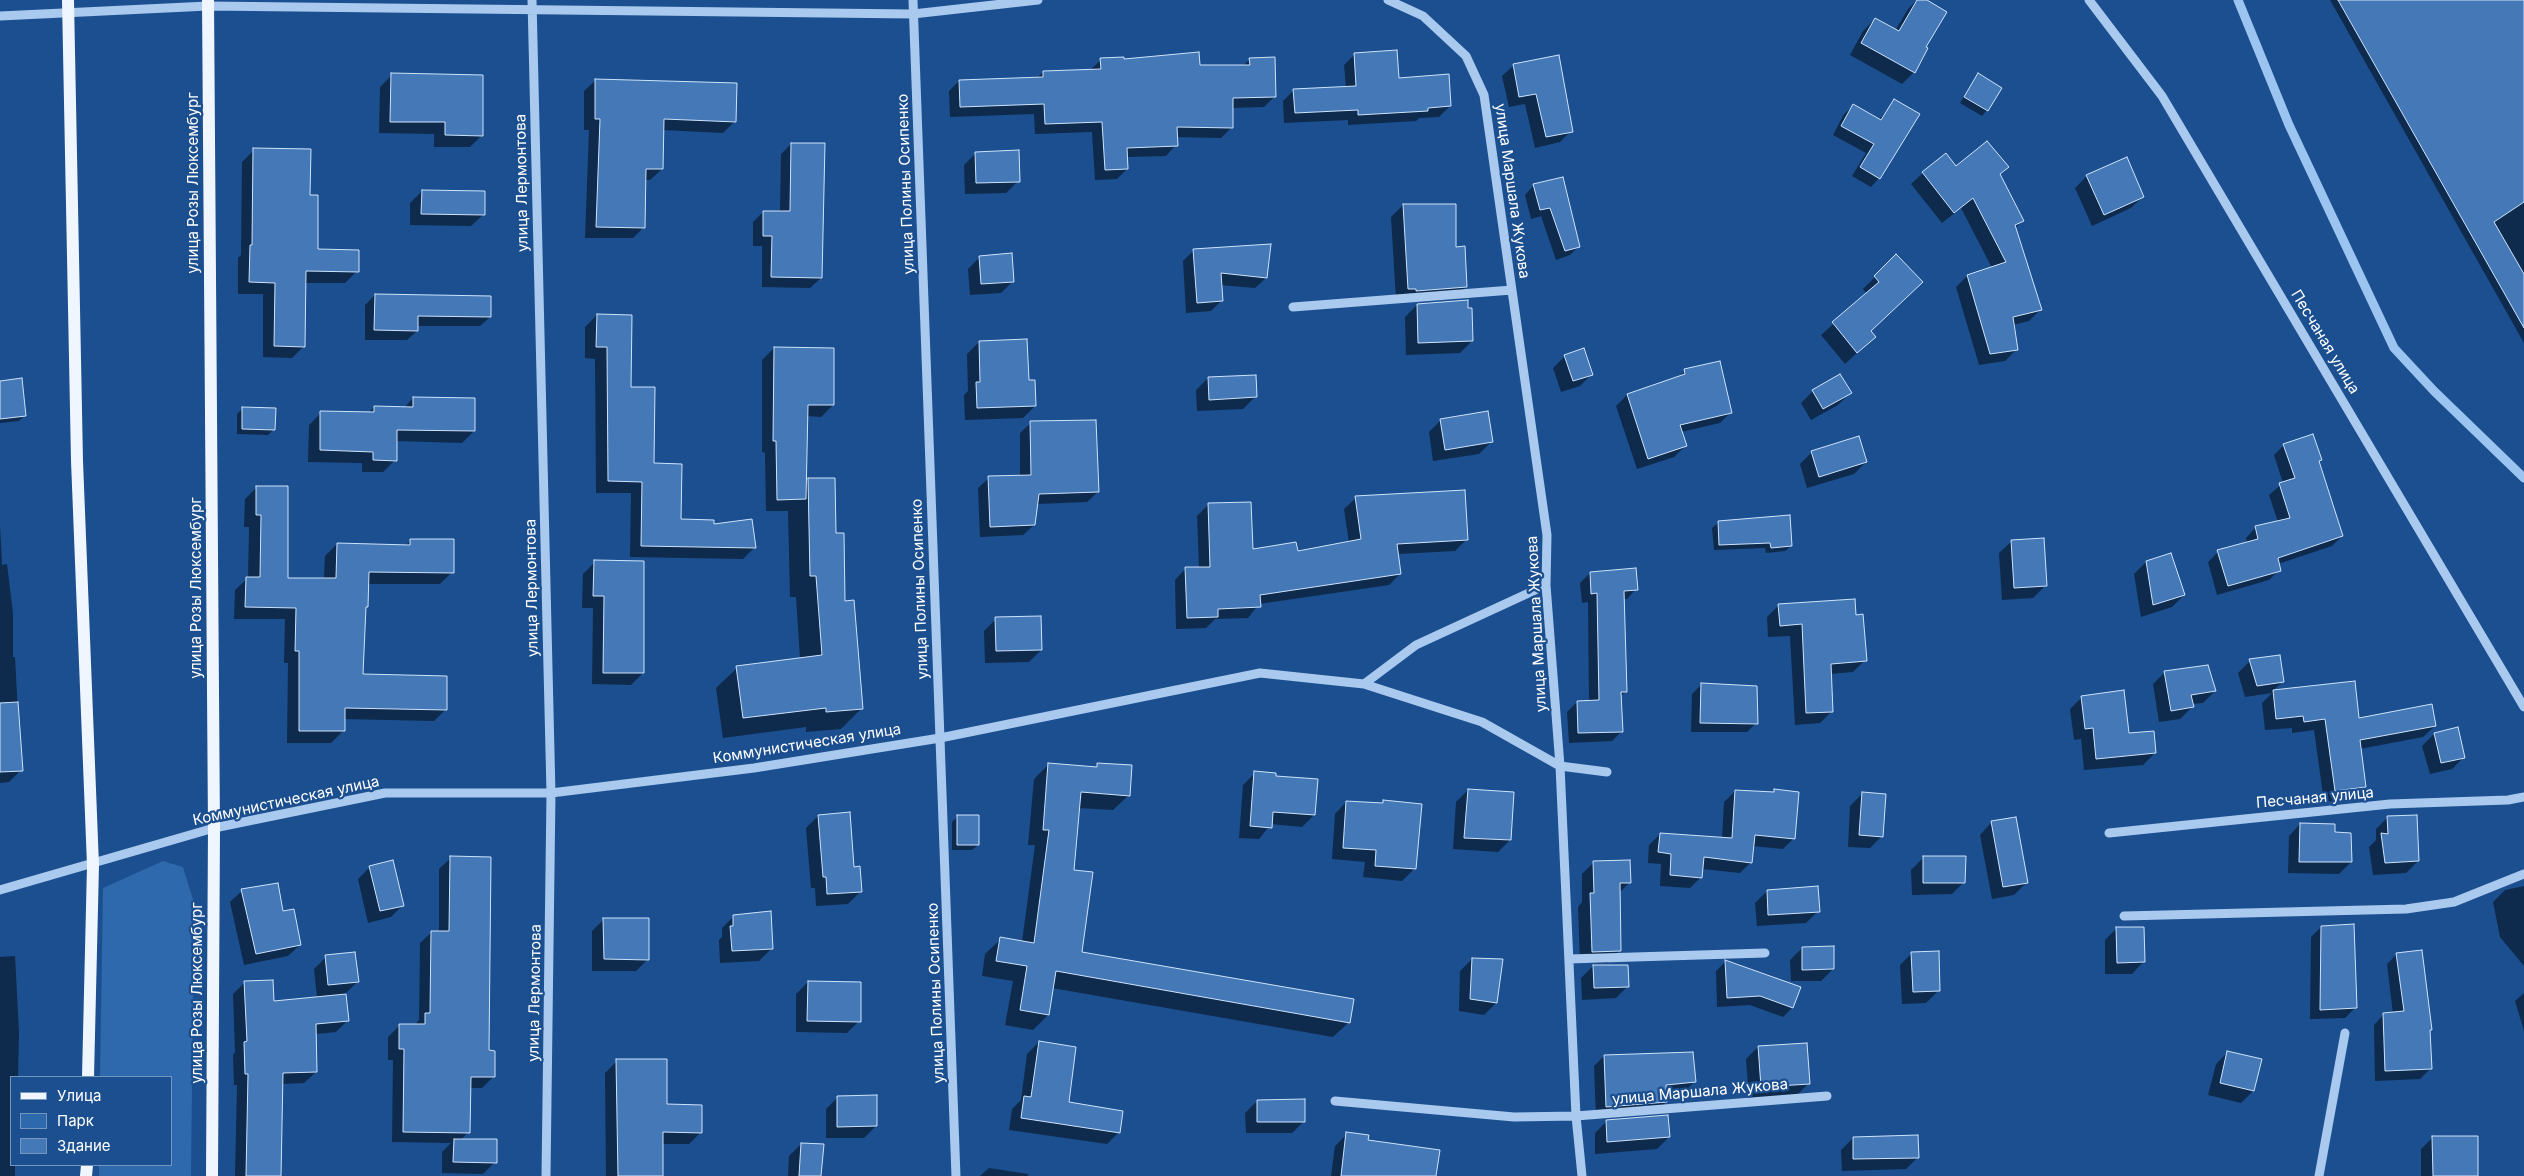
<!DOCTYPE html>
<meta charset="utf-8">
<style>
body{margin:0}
#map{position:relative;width:2524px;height:1176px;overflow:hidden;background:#1b4f8f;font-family:Inter,sans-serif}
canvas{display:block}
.legend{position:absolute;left:10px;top:1076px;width:162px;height:90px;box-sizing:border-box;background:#1b4f8f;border:1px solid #7695bc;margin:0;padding:6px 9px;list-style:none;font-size:15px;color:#fff}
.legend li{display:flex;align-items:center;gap:10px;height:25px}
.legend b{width:25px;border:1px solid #7695bc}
</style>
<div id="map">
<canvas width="2524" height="1176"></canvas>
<ul class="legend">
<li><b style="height:6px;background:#f0f6ff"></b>Улица</li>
<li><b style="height:14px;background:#2e69ad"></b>Парк</li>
<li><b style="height:14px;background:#4478b7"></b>Здание</li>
</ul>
</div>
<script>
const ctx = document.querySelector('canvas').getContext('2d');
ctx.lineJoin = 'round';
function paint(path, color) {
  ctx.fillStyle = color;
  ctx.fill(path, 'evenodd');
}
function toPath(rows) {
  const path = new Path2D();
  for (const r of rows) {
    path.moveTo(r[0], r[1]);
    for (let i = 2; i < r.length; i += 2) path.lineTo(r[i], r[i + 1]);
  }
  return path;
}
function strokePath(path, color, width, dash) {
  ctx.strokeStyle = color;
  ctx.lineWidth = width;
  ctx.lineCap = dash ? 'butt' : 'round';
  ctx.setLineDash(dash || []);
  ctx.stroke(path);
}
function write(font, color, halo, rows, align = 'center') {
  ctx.font = font + ' Inter,sans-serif';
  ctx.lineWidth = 4.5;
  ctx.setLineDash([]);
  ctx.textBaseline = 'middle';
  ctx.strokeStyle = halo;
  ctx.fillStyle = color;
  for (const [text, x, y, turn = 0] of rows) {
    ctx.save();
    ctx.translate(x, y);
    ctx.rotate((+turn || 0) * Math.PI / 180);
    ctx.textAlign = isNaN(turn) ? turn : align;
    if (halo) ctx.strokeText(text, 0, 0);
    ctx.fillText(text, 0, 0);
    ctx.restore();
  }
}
paint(toPath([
 [163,861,183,867,194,903,191,1176,99,1176,99,1165,171,1165,171,1077,100,1077,103,888]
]), '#2e69ad');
paint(toPath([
 [1917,0,1924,0,1924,47,1927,49,1914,72,1902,84,1850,55,1863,31,1875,19,1895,31,1908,9],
 [2330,0,2524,0,2524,343],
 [1355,54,1398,79,1450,106,1439,117,1419,118,1416,121,1348,125,1348,120,1284,123,1283,101,1294,90,1346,88,1344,65],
 [1558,56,1571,131,1560,142,1535,148,1525,104,1509,107,1502,76,1513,66],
 [1250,59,1275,96,1264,107,1232,108,1232,127,1221,138,1176,137,1176,145,1166,156,1127,157,1127,169,1117,179,1095,180,1092,132,1035,134,1034,114,950,117,949,91,959,81,1037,78,1043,72,1090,70,1101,60,1199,66,1243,66],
 [392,75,482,135,470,147,434,147,434,134,379,133,380,87],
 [1978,75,1987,110,1982,116,1960,103],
 [596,80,735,121,723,133,662,130,662,169,650,180,644,180,644,227,633,238,585,238,589,130,584,130,584,91],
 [1895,101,1879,178,1871,187,1852,176,1866,153,1833,135,1844,114,1853,106,1879,120],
 [791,144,821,278,810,288,762,287,762,246,753,246,753,222,763,212,780,212,781,154],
 [254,150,309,196,317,250,357,271,345,283,305,283,304,346,292,358,263,357,263,294,238,294,238,258,241,255,242,162],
 [976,153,1018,181,1006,193,965,194,964,165],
 [1956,167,2007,167,1999,175,2023,220,2015,228,2041,309,2029,321,2013,325,2017,349,2005,361,1979,365,1956,287,1967,276,1992,268,1961,208,1942,223,1911,184,1923,173],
 [2087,176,2143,196,2131,208,2092,226,2075,188],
 [1534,185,1579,246,1570,255,1556,260,1541,216,1531,219,1525,195],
 [422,191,483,215,471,226,410,225,410,203],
 [1403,205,1455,205,1455,248,1466,287,1454,299,1396,300,1391,217],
 [1194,250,1266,278,1255,288,1220,285,1221,301,1211,311,1186,313,1183,261],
 [1896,256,1870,331,1874,337,1845,364,1821,335,1867,294,1863,289],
 [980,257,1013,281,1001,293,970,295,968,269],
 [375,295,490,317,480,326,417,326,417,331,407,340,365,340,365,305],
 [1417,305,1472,341,1460,353,1406,355,1405,317],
 [597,315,630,388,652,465,679,520,713,525,755,547,743,559,630,557,631,493,596,493,595,359,585,358,585,327],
 [979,342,1027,382,1035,406,1023,418,965,420,964,395,968,391,967,354],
 [774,348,833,405,821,417,806,416,805,482,809,479,835,534,861,709,841,729,806,732,806,727,723,738,716,688,737,668,800,659,796,597,790,597,788,511,766,511,765,453,762,452,762,360],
 [1565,356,1592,374,1580,386,1561,392,1553,368],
 [1685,371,1731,412,1720,423,1681,432,1685,446,1674,457,1637,469,1616,406,1627,395,1677,379],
 [1255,376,1255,397,1243,409,1197,411,1196,390,1208,378],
 [0,382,25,415,19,421,0,423],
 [1813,391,1850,393,1838,405,1811,420,1801,403],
 [413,398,474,431,462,443,396,441,395,460,383,472,362,472,362,463,308,462,309,425,321,413,368,414,374,407,404,408],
 [242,409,274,429,268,435,237,434,237,414],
 [1441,420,1491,442,1479,454,1433,461,1429,432],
 [1031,423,1098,492,1087,502,1037,504,1034,525,1023,535,980,537,978,488,989,478,1020,476,1020,433],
 [2284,445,2318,462,2342,536,2332,546,2278,564,2279,570,2269,580,2217,595,2208,562,2218,552,2247,543,2246,538,2256,527,2278,522,2269,495,2283,483,2274,455],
 [1812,452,1866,462,1854,474,1807,488,1800,464],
 [257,487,286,579,324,579,325,556,337,544,405,546,411,540,452,572,440,584,367,584,362,676,446,709,434,721,343,719,343,731,331,743,287,743,288,663,284,663,285,619,234,619,235,590,248,578,249,527,244,527,245,499],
 [1356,498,1466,540,1455,551,1398,554,1400,574,1389,585,1259,604,1248,618,1215,619,1206,628,1176,629,1175,580,1186,568,1199,568,1197,516,1208,505,1252,551,1297,552,1349,543,1344,509],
 [1718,523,1791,546,1785,551,1766,553,1765,548,1714,550,1712,528],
 [0,525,2,565,7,564,13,613,13,657,15,657,21,770,9,782,0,783],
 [2011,542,2045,586,2033,598,2002,600,1999,553],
 [595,562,643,673,631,685,592,684,593,608,582,608,583,574],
 [2146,562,2184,595,2172,607,2141,617,2134,574],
 [1590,573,1636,589,1627,599,1623,599,1626,691,1620,697,1622,731,1612,741,1569,743,1567,712,1577,702,1589,702,1588,602,1582,603,1580,583],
 [1779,605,1855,616,1865,660,1853,672,1830,674,1832,711,1820,723,1795,725,1790,636,1768,637,1767,617],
 [996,619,1041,650,1029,662,985,663,984,631],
 [2250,661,2282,682,2272,692,2354,682,2358,720,2435,726,2423,737,2360,749,2365,786,2353,798,2324,802,2314,730,2292,733,2292,728,2265,730,2262,703,2272,693,2245,697,2238,673],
 [2165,672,2215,691,2203,703,2192,704,2192,707,2180,719,2159,722,2153,684],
 [1701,685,1756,723,1747,732,1691,732,1692,694],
 [2082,697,2128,734,2155,753,2143,765,2084,770,2081,739,2074,740,2070,709],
 [2434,734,2464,757,2452,769,2430,774,2422,746],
 [1049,764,1094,768,1098,764,1129,795,1113,810,1078,808,1073,871,1081,953,1349,1022,1333,1037,1052,988,1048,1015,1033,1030,1005,1025,1013,981,982,976,985,954,1001,939,1022,942,1035,845,1028,845,1034,779],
 [1255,773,1275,777,1314,815,1302,827,1271,824,1259,839,1239,838,1243,785],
 [1468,790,1510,840,1498,852,1453,849,1456,802],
 [1775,790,1794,838,1783,849,1752,846,1751,862,1740,873,1702,869,1701,877,1690,888,1660,886,1661,864,1648,863,1649,845,1660,834,1722,839,1724,802,1735,791,1772,794],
 [1862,794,1882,836,1870,848,1848,847,1850,806],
 [1346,802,1381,805,1384,802,1414,869,1402,881,1363,877,1365,862,1332,859,1335,814],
 [818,816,853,868,860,892,848,904,816,906,815,888,811,888,806,828],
 [958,816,978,845,972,850,952,850,952,822],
 [2388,817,2418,861,2406,873,2373,875,2369,847,2376,840,2376,829],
 [1991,823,2026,883,2014,895,1992,899,1980,835],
 [2300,824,2334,833,2351,862,2339,874,2288,873,2289,836],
 [451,858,493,1077,482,1088,469,1088,468,1132,461,1140,495,1162,483,1174,442,1173,442,1152,451,1143,392,1142,393,1060,388,1060,388,1037,399,1026,414,1026,419,1020,420,943,432,932,439,932,439,869],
 [1923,858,1964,882,1952,894,1912,895,1911,870],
 [1594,862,1630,882,1618,894,1619,951,1607,963,1580,963,1578,907,1582,902,1582,874],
 [370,867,403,905,391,917,368,923,358,879],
 [2524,886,2524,966,2500,937,2493,902,2505,890],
 [242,891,300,945,288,956,244,965,230,902],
 [1767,891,1818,911,1806,923,1757,926,1755,903],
 [734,916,771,949,759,961,720,963,719,940,722,937,722,928],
 [604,919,648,959,636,971,592,971,592,931],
 [2321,927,2355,1008,2345,1018,2310,1019,2311,937],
 [2117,928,2143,962,2132,974,2105,974,2105,940],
 [1802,948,1833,969,1821,981,1791,981,1790,960],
 [1912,953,1938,991,1926,1003,1902,1004,1900,965],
 [2397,954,2431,1029,2429,1031,2430,1069,2420,1079,2375,1081,2374,1025,2384,1014,2393,1014,2387,964],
 [15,956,19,1032,18,1077,11,1077,11,1165,15,1165,15,1176,0,1176,0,957],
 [326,957,357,982,343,996,348,1020,336,1032,315,1034,316,1072,304,1083,282,1084,280,1176,235,1176,237,1085,234,1085,233,1055,235,1052,233,994,245,982,272,1003,317,998,314,969],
 [1472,959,1496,1003,1484,1015,1459,1011,1460,971],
 [1725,962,1792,1008,1783,1017,1750,1005,1717,1007,1716,971],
 [1593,966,1628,986,1616,998,1582,1000,1581,978],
 [808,982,859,1021,847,1033,796,1032,796,994],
 [2524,993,2524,1031,2515,1001],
 [1039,1042,1067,1103,1119,1132,1107,1144,1009,1130,1012,1109,1021,1100,1027,1054],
 [1758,1047,1809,1083,1797,1095,1749,1098,1746,1059],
 [2228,1052,2260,1060,2253,1091,2241,1103,2208,1095,2216,1064],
 [1604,1056,1694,1082,1684,1092,1665,1094,1666,1102,1656,1112,1596,1117,1594,1066],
 [617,1061,666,1106,701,1132,689,1144,661,1144,661,1176,606,1176,605,1073],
 [838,1097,876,1126,864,1138,826,1138,826,1109],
 [1257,1101,1304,1121,1292,1133,1246,1133,1245,1113],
 [1607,1121,1669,1137,1657,1149,1595,1154,1595,1133],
 [1347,1134,1367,1141,1435,1176,1331,1176,1335,1146],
 [2433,1137,2477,1176,2421,1176,2421,1149],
 [1853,1138,1918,1157,1906,1169,1842,1171,1841,1150],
 [801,1144,820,1176,788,1176,789,1156],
 [989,1168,1028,1174,1028,1176,980,1176]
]), '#0007');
strokePath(toPath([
 [2238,0,2289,125,2394,348,2434,391,2524,478]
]), '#9cc4f0', 9);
const building = toPath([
 [1917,0,1927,0,1947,12,1926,47,1928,48,1915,73,1861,43,1875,18,1899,31,1917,0],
 [2338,0,2524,0,2524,202,2494,222,2524,274,2524,328,2338,0],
 [1397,50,1399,78,1449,74,1451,106,1428,108,1428,111,1358,115,1358,110,1295,113,1293,89,1356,86,1354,53,1397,50],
 [1199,52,1200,65,1250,65,1249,58,1275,57,1276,97,1233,98,1233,128,1177,127,1178,146,1127,148,1128,169,1105,170,1102,122,1045,124,1044,104,960,107,959,80,1043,77,1043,71,1101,69,1100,58,1124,57,1124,59,1199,52],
 [1559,55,1573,132,1546,137,1536,94,1519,97,1513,64,1559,55],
 [391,73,483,75,483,136,445,135,445,122,390,122,391,73],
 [1978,73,2002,88,1988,111,1964,97,1978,73],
 [595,79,737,83,736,122,664,119,663,169,646,169,645,228,596,227,600,119,595,119,595,79],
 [1894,99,1920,114,1880,179,1860,167,1874,144,1841,126,1853,104,1881,120,1894,99],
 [1987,141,2009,167,2000,174,2024,221,2015,225,2042,310,2013,317,2018,350,1990,354,1967,275,2006,262,1973,198,1954,213,1922,172,1946,153,1956,166,1987,141],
 [791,143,825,143,822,278,771,277,772,236,763,236,763,211,790,211,791,143],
 [253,148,311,149,310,195,318,195,318,249,359,250,359,272,306,271,305,347,274,346,275,283,249,282,250,245,252,245,253,148],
 [1019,150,1020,182,976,183,975,152,1019,150],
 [2127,157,2144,197,2104,215,2086,175,2127,157],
 [1563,177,1580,247,1565,251,1550,208,1540,210,1533,184,1563,177],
 [422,190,485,191,485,215,421,214,422,190],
 [1403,204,1456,204,1456,247,1465,246,1467,287,1416,291,1416,289,1408,289,1403,204],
 [1271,244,1267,278,1221,273,1223,301,1197,303,1193,249,1271,244],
 [1012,253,1014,282,981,284,979,256,1012,253],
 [1896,254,1923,282,1871,331,1876,337,1857,353,1832,322,1879,282,1874,276,1896,254],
 [375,294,491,296,491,317,418,316,418,331,374,330,375,294],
 [1468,300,1468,308,1472,308,1473,341,1418,343,1417,304,1468,300],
 [597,314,632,315,631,387,655,387,654,463,682,464,681,519,714,520,714,524,752,519,756,548,641,546,642,482,608,481,607,347,596,347,597,314],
 [1027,339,1029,380,1035,380,1036,406,977,408,976,382,980,382,979,341,1027,339],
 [774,347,834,348,834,405,808,405,806,499,777,500,776,441,773,441,774,347],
 [1584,348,1593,375,1573,381,1564,355,1584,348],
 [1720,361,1732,413,1680,425,1687,446,1648,459,1627,394,1685,374,1684,369,1720,361],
 [1840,374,1852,393,1823,409,1812,390,1840,374],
 [1256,375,1257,397,1209,400,1208,377,1256,375],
 [22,378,26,416,0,419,0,381,22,378],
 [413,397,475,398,475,431,397,430,397,461,373,460,373,452,320,450,320,411,374,412,374,406,413,407,413,397],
 [242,407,276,408,275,430,242,429,242,407],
 [1488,411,1493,442,1445,450,1440,419,1488,411],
 [1096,420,1099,492,1039,494,1035,525,990,527,988,476,1031,475,1030,421,1096,420],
 [2313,434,2322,460,2319,461,2343,536,2278,558,2281,571,2228,586,2217,550,2258,539,2255,526,2290,518,2279,483,2295,478,2283,444,2313,434],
 [1859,436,1867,462,1819,477,1811,451,1859,436],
 [808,478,835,478,836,533,844,533,845,601,854,600,863,709,826,712,826,708,743,718,736,666,822,655,816,576,810,576,808,478],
 [256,486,288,486,288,578,336,578,337,543,410,545,410,539,454,539,454,573,369,572,368,607,366,607,363,674,447,676,447,710,345,708,345,731,299,731,299,651,295,651,296,608,245,607,246,577,260,577,261,515,256,515,256,486],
 [1465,490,1468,540,1397,544,1401,574,1260,595,1261,607,1218,609,1218,617,1187,618,1185,567,1210,567,1208,503,1251,502,1253,549,1296,542,1298,551,1361,539,1355,496,1465,490],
 [1790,515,1792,546,1771,548,1770,543,1719,545,1718,521,1790,515],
 [2044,538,2047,586,2014,588,2011,540,2044,538],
 [2171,553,2185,595,2153,605,2146,561,2171,553],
 [594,560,644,561,644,673,603,673,604,596,593,596,594,560],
 [1636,568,1638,590,1624,591,1627,692,1621,692,1623,732,1578,733,1577,701,1599,700,1597,593,1591,594,1590,572,1636,568],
 [1855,599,1856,615,1863,614,1867,661,1831,664,1833,712,1806,713,1802,624,1780,626,1778,604,1855,599],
 [1041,616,1042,650,996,651,995,617,1041,616],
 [2280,655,2284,682,2257,686,2249,659,2280,655],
 [2208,665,2216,691,2191,695,2194,707,2171,711,2164,671,2208,665],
 [2355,681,2359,718,2432,704,2436,726,2360,740,2366,787,2335,791,2325,719,2304,722,2303,716,2276,719,2273,690,2355,681],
 [1701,683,1757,686,1758,724,1700,723,1701,683],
 [2124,690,2129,733,2154,731,2156,753,2096,759,2093,728,2085,729,2081,696,2124,690],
 [18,702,23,771,0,772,0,703,18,702],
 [2458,727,2465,758,2441,763,2434,733,2458,727],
 [1048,763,1097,767,1097,763,1132,765,1130,796,1081,792,1074,870,1093,872,1082,952,1354,999,1350,1023,1056,971,1049,1015,1020,1010,1027,966,996,961,1000,937,1034,943,1049,830,1043,830,1048,763],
 [1254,771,1276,773,1276,776,1318,779,1315,815,1273,812,1272,828,1250,826,1254,771],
 [1468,789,1514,792,1511,840,1464,838,1468,789],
 [1774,789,1799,792,1795,839,1755,835,1752,863,1704,857,1702,878,1670,875,1671,854,1658,852,1660,833,1732,838,1735,790,1774,792,1774,789],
 [1862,792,1886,794,1883,837,1859,835,1862,792],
 [1383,800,1422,804,1416,869,1375,866,1376,850,1343,848,1346,801,1383,803,1383,800],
 [850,812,854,867,860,866,862,892,827,894,826,877,823,877,818,815,850,812],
 [957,815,979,815,979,845,957,845,957,815],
 [2417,815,2419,861,2385,863,2381,833,2388,834,2387,816,2417,815],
 [2016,817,2028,883,2003,887,1991,821,2016,817],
 [2300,823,2335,824,2335,832,2351,833,2352,862,2299,862,2300,823],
 [450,856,491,857,489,1050,495,1051,495,1077,471,1077,470,1133,403,1132,404,1049,399,1049,399,1024,425,1024,425,1013,430,1013,431,931,449,931,450,856],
 [1923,856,1966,856,1965,883,1923,883,1923,856],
 [393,860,404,906,380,911,369,866,393,860],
 [1630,860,1631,883,1620,883,1621,951,1592,952,1590,893,1594,893,1593,861,1630,860],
 [278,883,283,911,294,909,301,945,256,954,241,889,278,883],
 [1818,886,1820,912,1768,915,1767,890,1818,886],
 [771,911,773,949,732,951,730,926,733,926,733,915,771,911],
 [603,918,649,918,649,960,604,959,603,918],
 [2354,924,2357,1008,2320,1010,2321,926,2354,924],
 [2116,927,2144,927,2145,962,2117,963,2116,927],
 [1834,946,1834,969,1802,970,1802,947,1834,946],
 [2422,950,2432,1030,2430,1030,2432,1069,2385,1071,2383,1013,2404,1011,2396,953,2422,950],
 [1939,951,1940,991,1913,992,1911,952,1939,951],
 [355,952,359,982,328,985,325,955,355,952],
 [1472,958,1503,959,1497,1003,1470,999,1472,958],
 [1725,960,1801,987,1793,1008,1760,996,1727,998,1725,960],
 [1593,965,1628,965,1629,987,1594,988,1593,965],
 [273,980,274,1001,346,994,349,1021,316,1024,317,1072,283,1073,281,1176,246,1176,248,1074,245,1074,244,1042,247,1041,244,981,273,980],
 [808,981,861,982,861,1022,807,1021,808,981],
 [1039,1041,1076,1047,1069,1102,1123,1111,1120,1133,1021,1118,1024,1096,1031,1097,1039,1041],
 [1807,1043,1810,1084,1761,1087,1758,1046,1807,1043],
 [2227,1051,2262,1059,2254,1091,2220,1083,2227,1051],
 [1693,1052,1696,1082,1666,1085,1667,1102,1606,1107,1604,1055,1693,1052],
 [616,1059,667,1059,667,1104,702,1105,702,1133,663,1132,663,1176,618,1176,616,1059],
 [877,1095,877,1126,837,1127,837,1096,877,1095],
 [1305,1099,1305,1122,1257,1122,1257,1100,1305,1099],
 [1668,1115,1670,1137,1607,1142,1606,1120,1668,1115],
 [1346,1132,1369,1135,1368,1140,1440,1150,1436,1176,1341,1176,1346,1132],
 [1918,1135,1919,1158,1853,1159,1853,1137,1918,1135],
 [2432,1136,2478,1136,2478,1176,2433,1176,2432,1136],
 [454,1139,497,1139,497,1163,453,1162,454,1139],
 [801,1143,824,1144,821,1176,799,1176,801,1143]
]);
paint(building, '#4478b7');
strokePath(building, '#cfe3fa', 1);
strokePath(toPath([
 [532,0,551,793,546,1176],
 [913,0,956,1176],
 [1388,0,1423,16,1466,56,1484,95,1547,535,1546,585,1560,766,1576,1116,1582,1176],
 [2089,0,2162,96,2524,707],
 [0,16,208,6,913,14,1038,0],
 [1293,307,1512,290],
 [1364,684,1416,645,1546,585],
 [2109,833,2390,804,2508,800,2524,797],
 [0,890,214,828,385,793,551,793,754,768,940,738,1260,673,1364,684,1482,722,1560,766,1607,772],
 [2124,916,2406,909,2454,902,2524,874],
 [1569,959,1765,953],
 [1335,1101,1514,1117,1576,1116,1827,1096],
 [2319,1176,2345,1033]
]), '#a9c9ee', 9);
strokePath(toPath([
 [68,0,77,461,93,865,88,1077],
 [208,0,214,828,212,1176],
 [86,1176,87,1165]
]), '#f0f6ff', 12);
write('15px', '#fff', '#1b4f8f', [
 ["улица Розы Люксембург",193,183,-90],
 ["улица Лермонтова",522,183,-91],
 ["улица Полины Осипенко",906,184,-92],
 ["улица Маршала Жукова",1512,191,82],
 ["Песчаная улица",2325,342,59],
 ["улица Розы Люксембург",196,588,-90],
 ["улица Лермонтова",532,588,-91],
 ["улица Полины Осипенко",920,589,-92],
 ["улица Маршала Жукова",1537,624,-93],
 ["Коммунистическая улица",807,744,-9],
 ["Песчаная улица",2315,798,-5],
 ["Коммунистическая улица",286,801,-12],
 ["улица Розы Люксембург",197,993,-90],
 ["улица Лермонтова",535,993,-89],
 ["улица Полины Осипенко",936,993,-92],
 ["улица Маршала Жукова",1700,1092,-5]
]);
</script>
